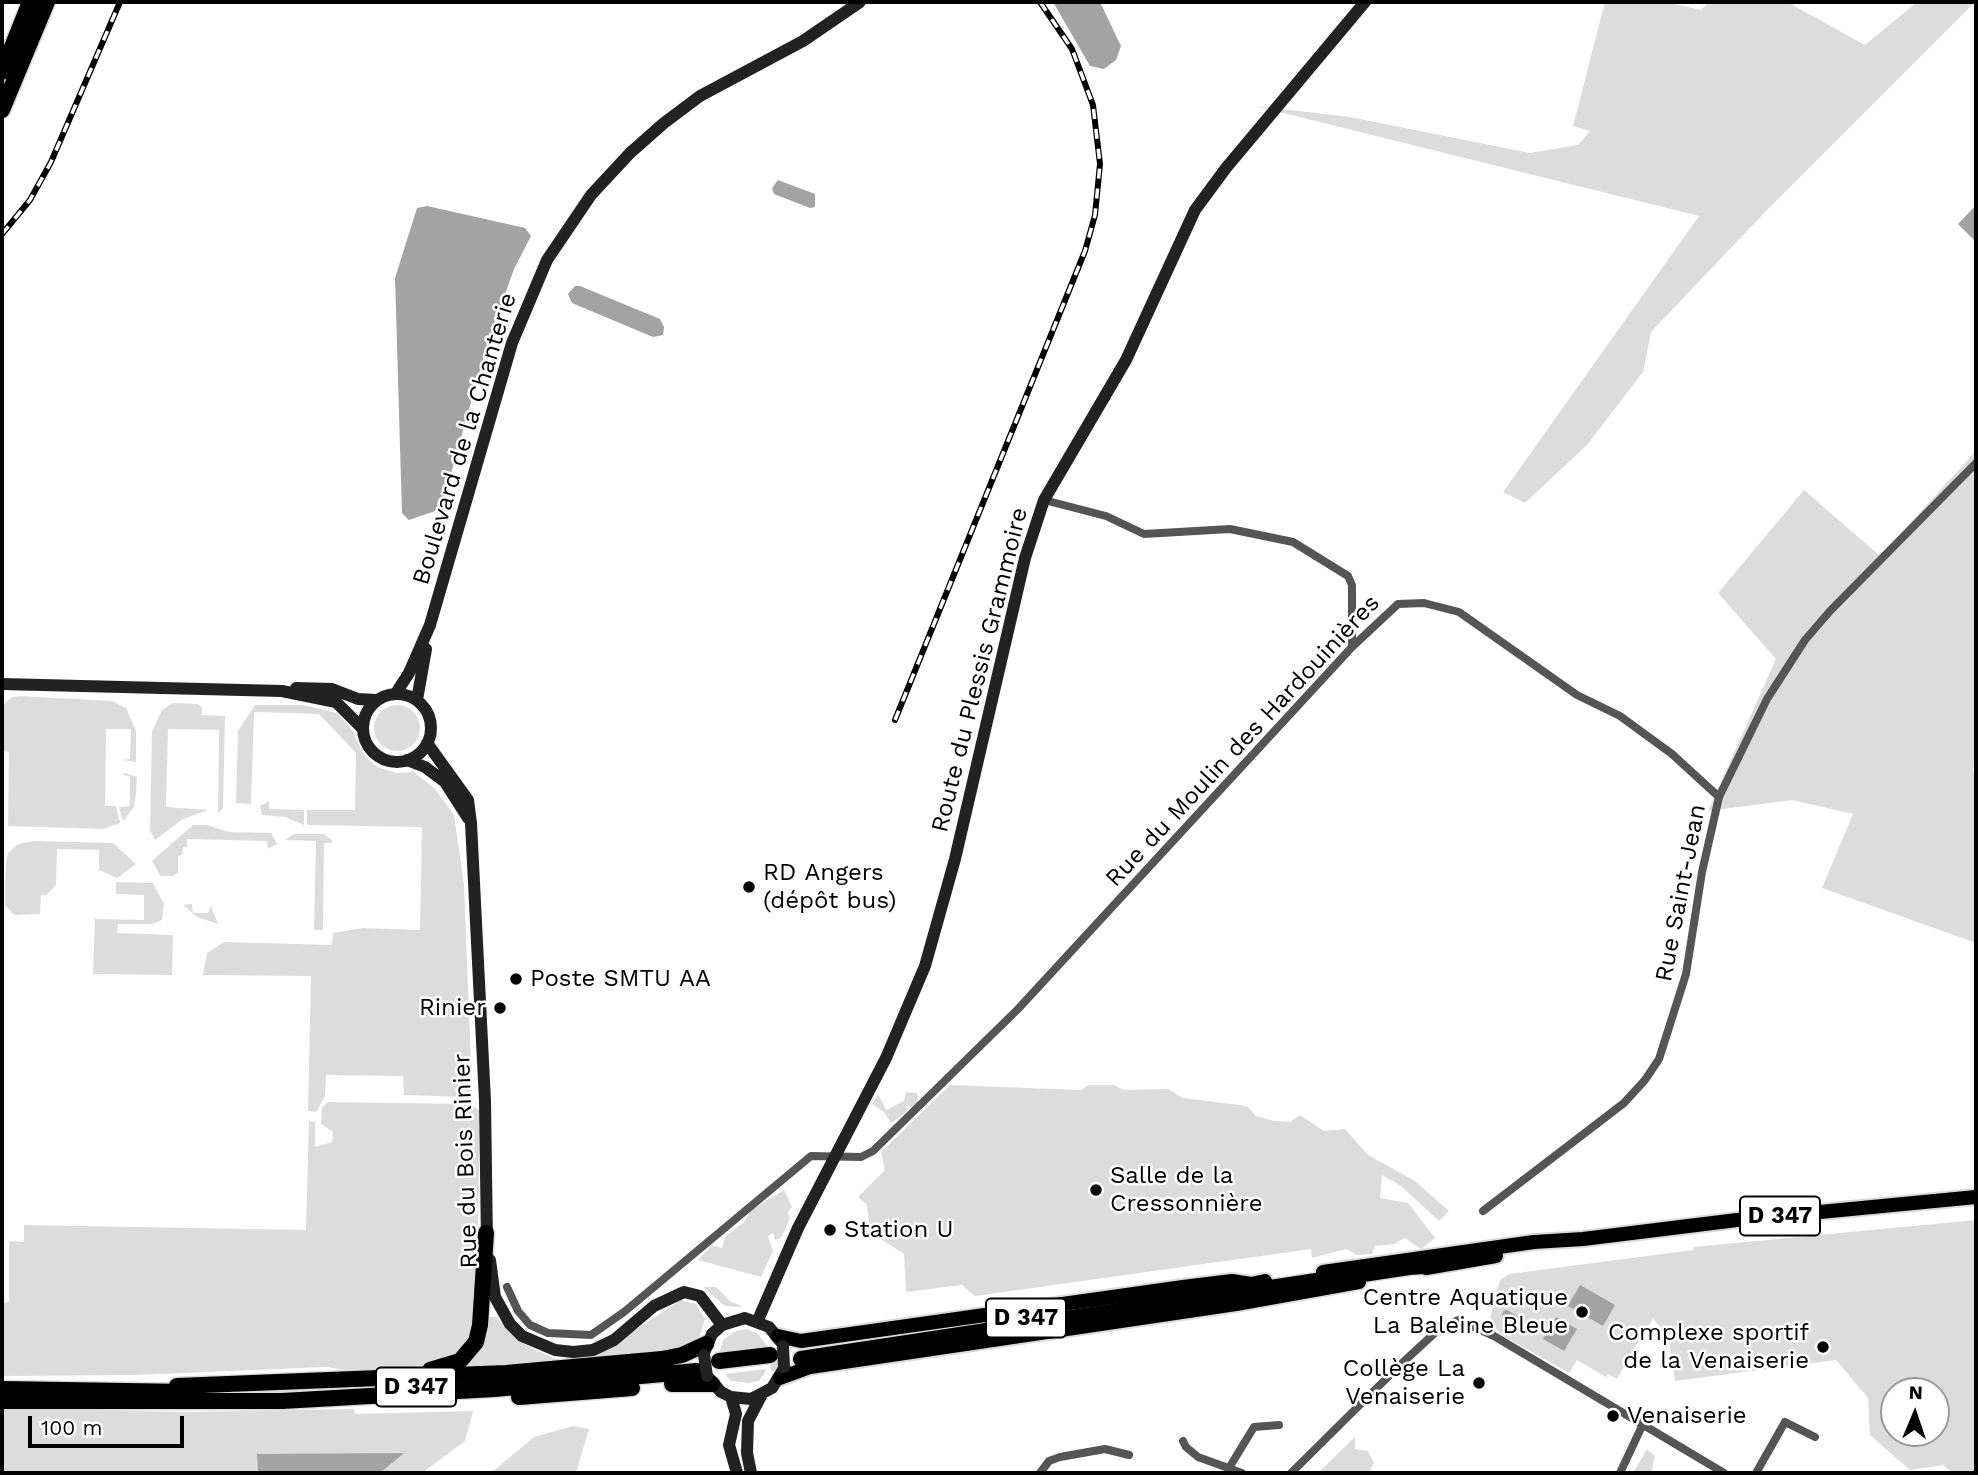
<!DOCTYPE html>
<meta charset="utf-8">
<style>
body{margin:0}
#map{position:relative;width:1978px;height:1475px;overflow:hidden;background:#fff;font-family:"Work Sans",sans-serif}
canvas{display:block}
.frame{position:absolute;inset:0;border:4px solid #000;pointer-events:none}
.north{position:absolute;left:1880px;top:1377px;width:70px;height:70px;box-sizing:border-box;background:#fff;border:2px solid #999;border-radius:50%;rotate:2deg;font-size:19px;font-weight:700;line-height:28px;text-align:center;color:#000}
.north::after{content:'';display:block;margin:auto;width:24px;height:32px;background:#000;clip-path:polygon(50% 0,100% 100%,50% 72%,0 100%)}
.scale{position:absolute;left:28px;top:1416px;width:156px;height:32px;box-sizing:border-box;border:4px solid #000;border-top:0;padding-left:9px;font-size:21px;line-height:24px;white-space:nowrap;color:#000;-webkit-text-stroke:5px #fff;paint-order:stroke}
</style>
<div id="map">
<canvas width="1978" height="1475"></canvas>
<div class="frame"></div>
<div class="north">N</div>
<div class="scale">100 m</div>
</div>
<script>
const ctx = document.querySelector('canvas').getContext('2d');
ctx.lineJoin = 'round';
function paint(path, color) {
  ctx.fillStyle = color;
  ctx.fill(path, 'evenodd');
}
function toPath(rows) {
  const path = new Path2D();
  for (const r of rows) {
    if (r.length === 3) {
      path.moveTo(r[0] + r[2], r[1]);
      path.arc(r[0], r[1], r[2], 0, 2 * Math.PI);
      continue;
    }
    path.moveTo(r[0], r[1]);
    for (let i = 2; i < r.length; i += 2) path.lineTo(r[i], r[i + 1]);
  }
  return path;
}
function strokePath(path, color, width, dash) {
  ctx.strokeStyle = color;
  ctx.lineWidth = width;
  ctx.lineCap = dash ? 'butt' : 'round';
  ctx.setLineDash(dash || []);
  ctx.stroke(path);
}
function write(font, color, halo, rows, align = 'center') {
  ctx.font = font + ' "Work Sans",sans-serif';
  ctx.lineWidth = 5;
  ctx.setLineDash([]);
  ctx.textBaseline = 'middle';
  ctx.strokeStyle = halo;
  ctx.fillStyle = color;
  for (const [text, x, y, turn = 0] of rows) {
    ctx.save();
    ctx.translate(x, y);
    ctx.rotate((+turn || 0) * Math.PI / 180);
    ctx.textAlign = isNaN(turn) ? turn : align;
    if (halo) ctx.strokeText(text, 0, 0);
    ctx.fillText(text, 0, 0);
    ctx.restore();
  }
}
paint(toPath([
 [1605,2,1667,2,1701,10,1709,2,1787,2,1865,45,1917,2,1975,2,1766,211,1651,332,1643,372,1587,445,1525,503,1503,492,1699,216,1255,106,1350,117,1530,153,1578,145,1590,131,1573,126],
 [1976,451,1976,762,1972,770,1976,772,1976,943,1822,888,1853,814,1792,800,1708,811,1776,659,1718,593,1804,490,1880,556],
 [20,696,112,701,126,708,136,731,136,762,123,760,130,759,131,729,106,729,105,806,116,806,120,823,103,829,8,826,9,752,2,751,2,705,12,697],
 [173,703,197,704,202,707,202,715,225,716,223,808,218,813,219,730,168,729,166,807,208,810,183,819,155,840,150,830,152,732,162,710],
 [397,728,23],
 [255,705,303,705,337,713,351,728,364,755,377,767,397,773,414,772,435,789,454,815,464,884,472,1090,467,1097,404,1095,403,1076,326,1075,325,1096,316,1112,308,1111,311,976,203,975,207,953,224,942,332,945,333,933,363,928,420,930,422,827,307,825,307,810,355,810,356,753,319,714,254,712,251,804,236,803,238,731],
 [125,773,137,777,136,794,134,807,123,821,119,807,130,806,130,776,122,775],
 [269,801,269,809,304,810,304,825,285,817,262,815,260,806],
 [193,825,207,825,229,832,271,833,277,844,268,849,267,841,187,839,187,847,183,847,182,855,178,856,178,872,173,876,161,876,152,861],
 [294,834,324,834,332,840,332,843,324,843,323,930,314,930,316,841,285,840],
 [34,841,113,843,136,864,117,878,99,870,99,850,57,849,56,885,46,895,41,895,40,914,14,915,5,905,6,861,8,853,18,844],
 [116,882,153,883,164,904,162,920,152,924,118,924,117,933,173,935,172,975,93,974,95,919,144,920,144,895,116,894],
 [192,904,193,913,208,913,211,906,218,924,197,917,183,905],
 [950,1085,1081,1090,1089,1085,1114,1085,1124,1090,1168,1089,1183,1098,1247,1106,1256,1116,1274,1121,1290,1122,1300,1115,1324,1131,1345,1129,1368,1155,1415,1181,1449,1211,1439,1221,1401,1186,1382,1175,1380,1198,1408,1203,1435,1238,1421,1249,1405,1238,1394,1244,1375,1246,1372,1254,1357,1255,1346,1249,1312,1258,1311,1249,975,1296,962,1285,906,1292,904,1254,870,1232,867,1205,858,1197,885,1170,881,1152],
 [906,1092,917,1093,918,1102,911,1107,903,1105,908,1109,905,1113,891,1123,884,1112,872,1104,878,1094,886,1110,904,1101],
 [328,1102,470,1104,480,1111,476,1320,475,1331,462,1352,440,1364,392,1369,350,1371,326,1367,134,1375,2,1376,2,1303,9,1302,9,1241,24,1242,24,1225,306,1230,309,1121,315,1122,315,1147,332,1142,333,1132,321,1124,322,1108],
 [784,1190,792,1207,788,1213,790,1218,781,1238,775,1240,773,1233,768,1236,773,1251,761,1277,698,1260,712,1245,722,1248,725,1237,744,1222,751,1210],
 [1976,1220,1976,1473,1953,1473,1943,1465,1910,1470,1870,1435,1868,1398,1836,1360,1675,1381,1668,1335,1653,1319,1635,1347,1633,1357,1630,1357,1617,1379,1608,1374,1606,1377,1577,1360,1569,1373,1500,1334,1490,1320,1495,1294,1501,1279,1509,1274,1693,1250,1694,1247],
 [1894,1391,1936,1391,1936,1433,1894,1433],
 [703,1287,716,1287,730,1301,744,1307,725,1306],
 [681,1300,696,1304,705,1319,698,1341,687,1349,597,1359,598,1354],
 [489,1317,497,1317,510,1333,527,1346,558,1360,459,1369],
 [747,1329,758,1334,768,1347,719,1353,723,1340,736,1331],
 [767,1369,759,1381,749,1383,731,1381,725,1374],
 [2,1408,184,1412,354,1409,355,1414,473,1411,465,1441,422,1473,2,1473],
 [573,1426,589,1429,576,1473,491,1473,534,1437],
 [1355,1437,1355,1449,1368,1451,1374,1463,1368,1473,1318,1473],
 [1647,1449,1655,1456,1651,1473,1633,1473]
]), '#dcdcdc');
paint(toPath([
 [1053,2,1100,2,1121,46,1116,60,1104,69,1090,66],
 [778,180,815,194,815,207,810,208,774,194,772,188],
 [1976,205,1976,242,1958,224],
 [427,206,525,228,531,236,514,269,487,345,441,509,409,520,402,513,395,278,417,208],
 [575,286,580,286,660,319,664,327,663,335,653,337,572,303,568,294],
 [1580,1285,1615,1305,1603,1326,1568,1306],
 [1507,1310,1521,1318,1514,1326,1502,1317,1503,1311],
 [1556,1317,1577,1329,1564,1351,1543,1339],
 [404,1453,380,1473,258,1471,257,1454]
]), '#a3a3a3');
strokePath(toPath([
 [770,1363,801,1359]
]), '#d9d9d9', 16, [16, 8]);
const primary = toPath([
 [1426,1268,1496,1256],
 [1323,1272,1534,1242,1583,1239,1737,1220,1976,1197],
 [778,1336,801,1341,1183,1287,1232,1281,1251,1284,1265,1281],
 [780,1378,810,1367,1236,1304,1359,1282]
]);
const highway = toPath([
 [2,72,30,2],
 [2,110,47,2],
 [801,1359,1409,1267,1437,1265],
 [719,1361,770,1355],
 [430,1370,460,1361,476,1342,480,1325,486,1233],
 [672,1384,712,1384],
 [177,1386,506,1373,662,1359,682,1355,706,1344],
 [2,1389,188,1392],
 [519,1397,632,1388],
 [2,1401,282,1401,494,1389,697,1371]
]);
strokePath(primary, '#dbdbdb', 18);
strokePath(highway, '#dbdbdb', 19);
strokePath(toPath([
 [1044,500,1106,516,1144,534,1230,529,1293,542,1348,576,1352,585,1352,647],
 [1483,1211,1624,1103,1645,1080,1659,1059,1686,974,1702,872,1719,797,1767,699,1805,640,1830,611,1976,463],
 [507,1287,518,1311,530,1325,548,1333,591,1335,624,1312,811,1156,861,1157,873,1151,1018,1009,1352,647,1398,604,1424,603,1459,612,1577,695,1620,716,1672,754,1719,797],
 [1183,1441,1186,1447,1198,1457,1242,1473],
 [1229,1468,1254,1427,1279,1425],
 [1040,1473,1049,1461,1060,1457,1105,1449,1129,1455],
 [1291,1473,1399,1366,1438,1330,1458,1320,1494,1336,1724,1473],
 [1620,1473,1642,1426],
 [1756,1473,1785,1422,1815,1437]
]), '#555', 8);
strokePath(toPath([
 [2,684,282,691,336,702,362,728],
 [296,688,332,689,358,699,376,700],
 [396,693,409,673,430,625,512,343,547,260,591,195,630,153,664,123,700,96,803,41,860,2],
 [397,728,34],
 [417,700,426,649],
 [427,743,468,800,471,823,485,1101,487,1242],
 [407,760,425,767,445,782,468,818],
 [490,1260,495,1297,510,1324,522,1336,555,1350,573,1352,593,1350,614,1340,654,1306,684,1292,700,1296,722,1325],
 [758,1320,798,1228,886,1058,925,966,955,859,1025,558,1044,500,1126,360,1195,210,1226,168,1365,2],
 [704,1353,712,1334,722,1325,745,1318,769,1327,781,1342],
 [707,1376,721,1392,731,1397,751,1399,772,1388,783,1370],
 [731,1397,736,1414,729,1445,737,1473],
 [751,1473,747,1453,748,1421,761,1396]
]), '#222', 12);
strokePath(primary, '#000', 14);
strokePath(highway, '#000', 16);
const rail = toPath([
 [2,234,30,200,51,162,120,2],
 [895,720,1085,251,1095,215,1100,164,1093,105,1072,49,1040,2]
]);
strokePath(rail, '#000', 6);
strokePath(rail, '#fff', 3.5, [10]);
strokePath(toPath([
 [783,1346,784,1367],
 [704,1355,707,1376]
]), '#222', 12);
for (const [x, y, r, color] of [
 [749,887,7,"#000"],
 [516,979,7,"#000"],
 [500,1008,7,"#000"],
 [1096,1190,7,"#000"],
 [830,1230,7,"#000"],
 [1582,1312,7,"#000"],
 [1823,1347,7,"#000"],
 [1479,1383,7,"#000"],
 [1613,1416,7,"#000"]
]) {
  const dot = new Path2D();
  dot.arc(x, y, r, 0, 2 * Math.PI);
  ctx.fillStyle = color;
  ctx.fill(dot);
  strokePath(dot, '#fff', 2.5);
}
for (const [x, y, w] of [
 [1780,1216,80],
 [1026,1318,80],
 [416,1387,80]
]) {
  const box = new Path2D();
  box.roundRect(x - w / 2, y - 19.5, w, 39, 5);
  ctx.fillStyle = '#fff';
  ctx.fill(box);
  strokePath(box, '#000', 2);
}
write('bold 23px', '#000', null, [
 ["D 347",1780,1216],
 ["D 347",1026,1318],
 ["D 347",416,1387]
]);
write('24px', '#000', '#fff', [
 ["Boulevard de la Chanterie",465,439,-73],
 ["Route du Plessis Grammoire",980,670,-76],
 ["Rue du Moulin des Hardouinières",1243,741,-47],
 ["Rue Saint-Jean",1681,893,-79],
 ["Rue du Bois Rinier",466,1161,-92]
]);
write('24px', '#000', '#fff', [
 ["RD Angers",763,873],
 ["(dépôt bus)",763,901],
 ["Poste SMTU AA",530,979],
 ["Rinier",486,1008,"right"],
 ["Salle de la",1110,1176],
 ["Cressonnière",1110,1204],
 ["Station U",844,1230],
 ["Centre Aquatique",1568,1298,"right"],
 ["La Baleine Bleue",1568,1326,"right"],
 ["Complexe sportif",1809,1333,"right"],
 ["de la Venaiserie",1809,1361,"right"],
 ["Collège La",1465,1369,"right"],
 ["Venaiserie",1465,1397,"right"],
 ["Venaiserie",1627,1416]
], 'left');
</script>
